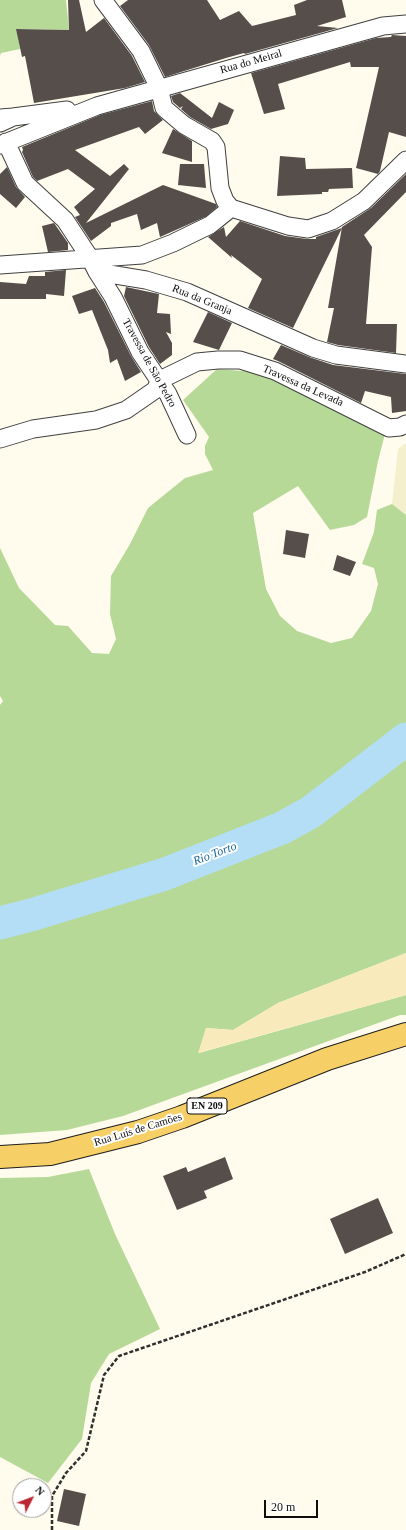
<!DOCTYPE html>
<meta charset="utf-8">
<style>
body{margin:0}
#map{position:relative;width:406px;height:1530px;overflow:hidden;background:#fffbed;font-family:"Times New Roman",serif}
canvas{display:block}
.north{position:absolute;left:12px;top:1478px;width:40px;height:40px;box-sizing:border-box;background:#fff;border:1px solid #9e9e9e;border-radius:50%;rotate:48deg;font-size:11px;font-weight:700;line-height:16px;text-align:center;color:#0d0d0d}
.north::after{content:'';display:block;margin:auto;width:14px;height:18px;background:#bb2732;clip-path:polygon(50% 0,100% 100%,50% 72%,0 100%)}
.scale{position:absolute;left:264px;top:1500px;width:54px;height:18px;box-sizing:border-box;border:2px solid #0d0d0d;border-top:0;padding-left:5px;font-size:12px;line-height:14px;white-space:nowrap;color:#0d0d0d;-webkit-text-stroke:3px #fff;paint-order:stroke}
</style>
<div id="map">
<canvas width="406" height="1530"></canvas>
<div class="north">N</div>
<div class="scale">20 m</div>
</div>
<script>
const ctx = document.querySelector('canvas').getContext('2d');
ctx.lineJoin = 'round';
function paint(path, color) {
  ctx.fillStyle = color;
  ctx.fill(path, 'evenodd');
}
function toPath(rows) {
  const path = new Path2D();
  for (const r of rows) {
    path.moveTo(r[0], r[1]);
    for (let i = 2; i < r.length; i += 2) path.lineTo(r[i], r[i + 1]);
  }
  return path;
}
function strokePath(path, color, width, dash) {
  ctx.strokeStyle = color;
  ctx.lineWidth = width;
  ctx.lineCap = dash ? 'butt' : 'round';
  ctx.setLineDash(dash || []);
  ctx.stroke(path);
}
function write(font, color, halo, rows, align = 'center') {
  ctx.font = font + ' "Times New Roman",serif';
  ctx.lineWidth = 4;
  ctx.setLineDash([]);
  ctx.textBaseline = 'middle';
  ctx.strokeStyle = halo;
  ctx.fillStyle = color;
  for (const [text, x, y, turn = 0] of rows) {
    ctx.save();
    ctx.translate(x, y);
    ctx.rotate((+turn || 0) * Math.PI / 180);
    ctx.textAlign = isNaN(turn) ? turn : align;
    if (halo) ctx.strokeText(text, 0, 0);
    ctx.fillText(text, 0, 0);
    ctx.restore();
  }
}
paint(toPath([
 [406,443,406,515,392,504,398,449]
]), '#f4f0ce');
paint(toPath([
 [0,0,66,0,69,30,17,29,20,49,1,53,0,56],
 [217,369,256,372,284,382,386,430,378,461,367,517,354,525,330,530,298,486,253,513,266,589,280,616,297,631,331,643,352,638,371,611,378,584,374,568,362,564,374,532,377,510,392,504,406,515,406,953,278,1003,233,1030,206,1028,199,1053,406,995,406,1015,400,1015,123,1116,67,1130,0,1135,0,705,3,701,0,696,0,548,19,588,55,625,68,626,92,653,109,654,116,639,110,614,111,576,130,544,148,508,185,478,213,470,205,454,205,446,209,437,183,400],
 [89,1169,115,1234,160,1329,109,1354,91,1383,82,1439,48,1483,0,1457,0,1178,48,1177]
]), '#b6d997');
paint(toPath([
 [406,953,406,995,198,1053,206,1028,233,1030,278,1003]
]), '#f9eabb');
strokePath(toPath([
 [0,923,31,915,165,874,282,828,311,812,406,739]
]), '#b3def5', 33);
paint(toPath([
 [68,0,79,0,86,32,104,18,132,56,145,82,125,88,34,103,25,56,22,57,16,29,69,30],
 [128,0,207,0,220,20,239,11,252,26,296,15,294,5,307,0,342,0,346,17,317,26,338,28,245,54,244,53,226,58,165,77,149,45,120,6],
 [392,35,406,36,406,137,389,132,380,171,378,174,356,168,379,67,351,67,350,62,278,84,285,109,264,114,251,73,376,38,391,37],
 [180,93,212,118,219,102,234,110,228,124,211,129,190,117,181,109,183,106,180,108,173,102,171,96],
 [152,101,154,111,163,120,145,134,139,127,75,150,110,176,124,164,129,169,86,223,163,185,216,204,217,207,205,217,160,237,157,223,141,230,137,214,111,223,111,226,91,241,75,217,80,215,74,207,95,189,68,169,37,181,33,177,22,152,23,150,22,147,100,115],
 [173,129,192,141,192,162,162,153],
 [280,156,305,158,306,169,352,168,353,188,329,189,328,192,322,192,322,194,277,196],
 [180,164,204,164,206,188,178,185],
 [7,167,16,187,25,197,16,208,0,194,0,174],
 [406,174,406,192,364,235,372,247,366,324,397,324,396,353,338,345,327,342,334,308,328,308,342,227,371,208],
 [240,221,285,236,307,239,316,239,316,237,342,228,293,328,248,308,262,279,231,255,232,258,208,237,224,227,226,237],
 [54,223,68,243,68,250,48,252,42,226],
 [66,270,64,296,46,294,46,299,0,299,0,282,26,284,29,276,45,276,45,272],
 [126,287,159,294,157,313,170,314,171,334,166,332,172,343,172,355,160,364,149,347,124,296],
 [95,288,104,302,131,356,141,372,125,381,117,359,110,363,108,350,92,310,79,314,72,296],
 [208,312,232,323,219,350,193,342],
 [281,345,309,357,333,365,406,374,406,411,392,413,391,397,365,391,361,403,278,361,273,359],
 [286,530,309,534,305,558,283,554],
 [337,555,356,562,350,576,333,570],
 [225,1157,233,1179,204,1191,207,1198,177,1210,163,1176,186,1167,188,1172],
 [378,1198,393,1233,345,1254,330,1219],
 [64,1489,86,1494,79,1526,57,1521]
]), '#564e4a');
const street = toPath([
 [103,0,141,51,159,88,164,108,184,125,212,141,216,147,220,188,225,201,231,208],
 [13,117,67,110],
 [0,118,13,117,0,123],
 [6,142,25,183,65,220,90,258,97,272,146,280,187,292,313,348,336,355,406,364],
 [0,145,97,106,383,26,406,24],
 [0,265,142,255,173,243,210,225,231,208,288,226,308,229,332,221,364,201,406,160],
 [97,272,113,297,140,352,168,394,187,435],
 [0,439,33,429,96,420,126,410,155,390,160,380,197,362,218,360,240,360,275,371,389,428,400,427,406,424]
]);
const primary = toPath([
 [0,1157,50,1154,138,1132,182,1117,327,1059,406,1034]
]);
strokePath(street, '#404040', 19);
strokePath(primary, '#1e1e1e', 24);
strokePath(toPath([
 [52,1530,52,1496,66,1473,86,1451,104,1375,119,1356,365,1272,406,1254]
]), '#2f2f2f', 2.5, [4, 2]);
strokePath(street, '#fff', 17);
strokePath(primary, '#f6d066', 22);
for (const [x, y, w] of [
 [207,1106,40]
]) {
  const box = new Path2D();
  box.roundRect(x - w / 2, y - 8, w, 16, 3);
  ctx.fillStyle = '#fff';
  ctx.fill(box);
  strokePath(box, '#0d0d0d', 1);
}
write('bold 10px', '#0d0d0d', null, [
 ["EN 209",207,1106]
]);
write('11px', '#0d0d0d', '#fff', [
 ["Rua do Meiral",251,62,-16],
 ["Rua da Granja",202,300,22],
 ["Travessa de São Pedro",149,363,61],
 ["Travessa da Levada",303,386,24],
 ["Rua Luís de Camões",138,1130,-17]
]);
write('italic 12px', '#19669d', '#fff', [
 ["Rio Torto",215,854,-21]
]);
</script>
